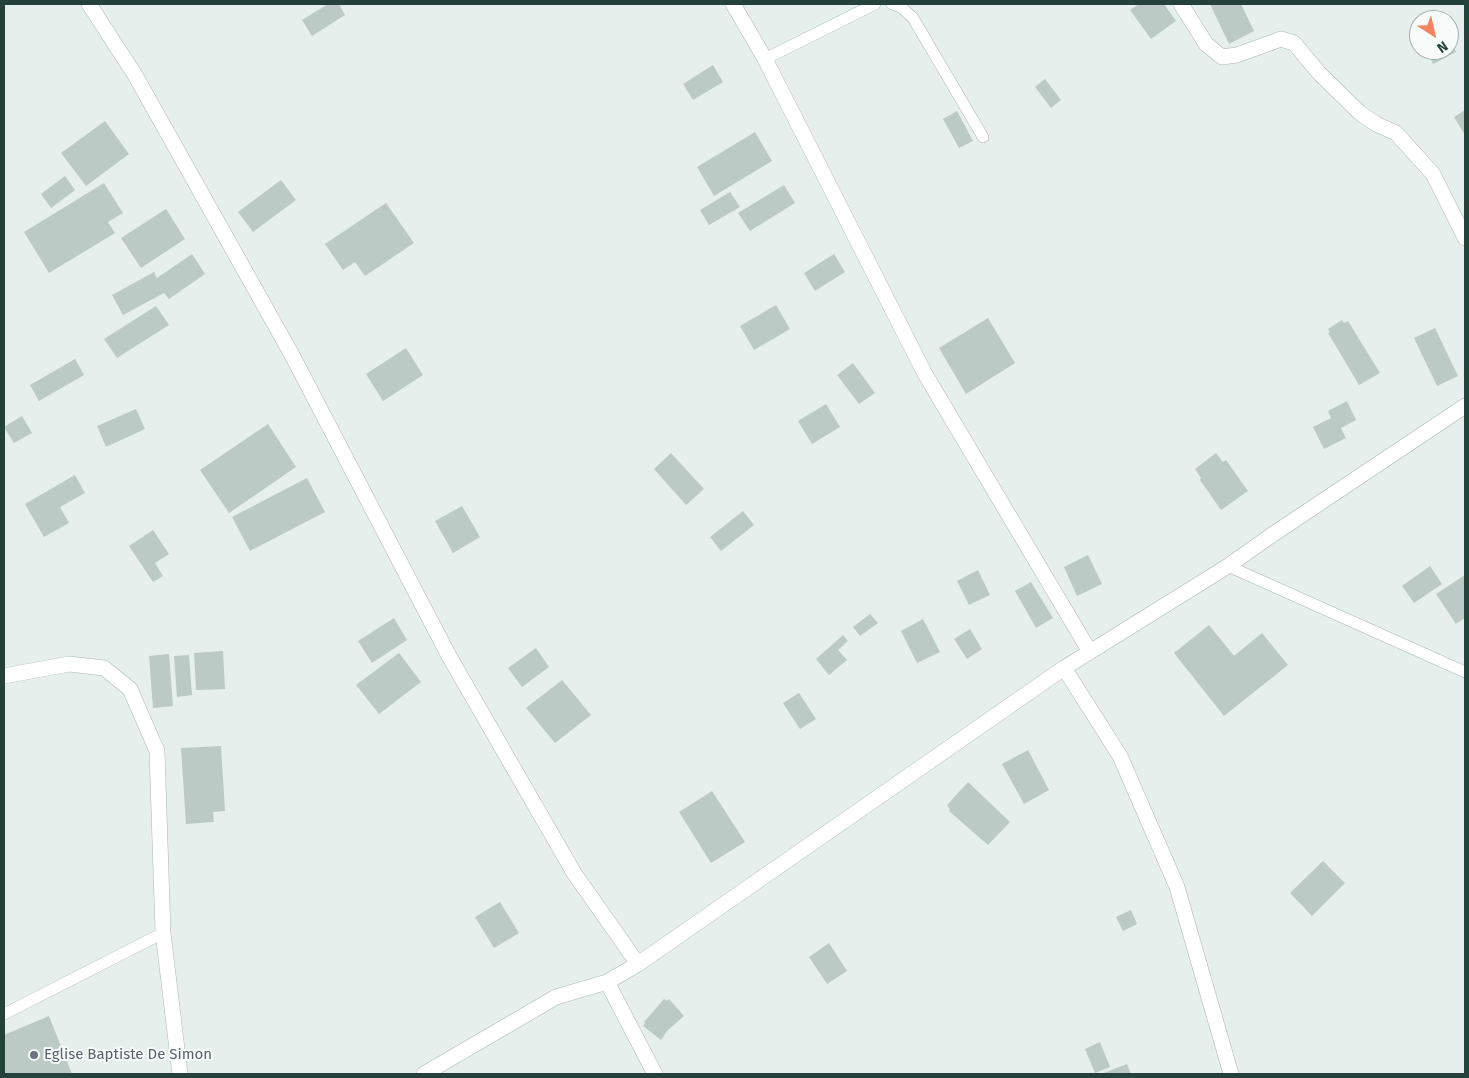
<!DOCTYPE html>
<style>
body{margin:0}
#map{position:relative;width:1469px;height:1078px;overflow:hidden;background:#e6efeb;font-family:"Fira Sans",sans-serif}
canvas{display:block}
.frame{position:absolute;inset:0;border:5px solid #24423a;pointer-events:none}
.north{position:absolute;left:1409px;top:10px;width:50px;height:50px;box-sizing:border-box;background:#f7fbf9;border:1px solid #a3b1ad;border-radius:50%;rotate:145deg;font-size:14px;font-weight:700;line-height:20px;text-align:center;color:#24423a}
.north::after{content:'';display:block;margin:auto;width:18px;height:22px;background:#f4845f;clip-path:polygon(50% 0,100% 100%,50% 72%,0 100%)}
</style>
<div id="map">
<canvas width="1469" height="1078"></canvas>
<div class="frame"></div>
<div class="north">N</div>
</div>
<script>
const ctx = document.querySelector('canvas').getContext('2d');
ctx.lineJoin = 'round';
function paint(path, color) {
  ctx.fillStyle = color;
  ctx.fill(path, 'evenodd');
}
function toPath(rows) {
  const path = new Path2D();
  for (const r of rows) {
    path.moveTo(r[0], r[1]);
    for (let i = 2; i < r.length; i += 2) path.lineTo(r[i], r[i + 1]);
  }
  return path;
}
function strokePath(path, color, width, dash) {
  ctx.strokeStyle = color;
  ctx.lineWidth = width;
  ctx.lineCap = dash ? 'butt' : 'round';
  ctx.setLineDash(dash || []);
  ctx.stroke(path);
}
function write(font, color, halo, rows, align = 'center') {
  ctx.font = font + ' "Fira Sans",sans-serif';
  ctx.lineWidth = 4;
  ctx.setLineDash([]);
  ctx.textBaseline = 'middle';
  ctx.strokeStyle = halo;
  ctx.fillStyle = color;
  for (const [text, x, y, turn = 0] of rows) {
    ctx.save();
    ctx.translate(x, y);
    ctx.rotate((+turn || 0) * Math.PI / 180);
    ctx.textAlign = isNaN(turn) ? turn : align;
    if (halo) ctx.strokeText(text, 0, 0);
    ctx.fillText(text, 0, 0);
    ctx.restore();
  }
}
paint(toPath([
 [328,4,339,4,345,15,312,36,302,20],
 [1139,4,1164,4,1176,21,1151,39,1130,10],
 [1210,4,1241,4,1254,31,1229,44],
 [1449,38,1456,52,1433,64,1426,50,1449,50],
 [713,65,723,82,693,100,683,84],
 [1045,79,1061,100,1051,108,1035,87],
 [1465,110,1465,135,1454,117],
 [957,111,973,141,959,148,943,119],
 [105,121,129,154,86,186,61,153],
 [755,132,772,161,714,196,697,167],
 [65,176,75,190,51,208,41,194],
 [281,180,296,200,253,232,238,212],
 [104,183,123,213,108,222,115,233,49,273,24,232],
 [784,185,795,203,750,231,738,213],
 [730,192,740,207,709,225,700,210],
 [386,203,414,243,365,276,355,262,343,270,325,244],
 [166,209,185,239,141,268,121,238],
 [192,254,205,274,169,299,164,293,123,315,112,295,154,272,157,278],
 [834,254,845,272,815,291,804,273],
 [776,305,790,329,754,350,740,326],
 [156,306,169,325,117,358,104,339],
 [988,318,1015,363,966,394,939,348],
 [1342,320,1344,323,1348,321,1380,373,1359,385,1328,333,1330,332,1328,329],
 [1435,328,1458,376,1437,386,1414,338],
 [406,348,423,375,383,401,366,374],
 [75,359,84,375,39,401,30,385],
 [853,363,875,393,859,404,837,375],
 [1347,401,1356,420,1341,428,1346,438,1324,449,1313,427,1331,418,1328,411],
 [826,404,840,427,812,444,798,421],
 [136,409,145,429,106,447,97,426],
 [22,416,32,433,14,443,4,427],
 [268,424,296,467,229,513,200,470],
 [671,453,704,489,686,505,654,469],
 [1216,453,1223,462,1226,460,1248,491,1221,510,1200,480,1201,478,1195,469],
 [75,475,85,493,60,507,69,523,44,537,25,504],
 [307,478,325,512,250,551,232,517],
 [462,506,480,537,453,553,435,521],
 [743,511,754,525,721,551,710,537],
 [153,530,169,554,155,563,163,576,153,582,129,546],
 [1088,555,1102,584,1077,596,1064,567],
 [1430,566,1442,584,1414,603,1402,586],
 [978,570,990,595,969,605,957,581],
 [1465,575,1465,618,1456,624,1436,594],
 [1031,582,1053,618,1036,628,1015,591],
 [870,614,878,623,860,636,853,627],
 [394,618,407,640,372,663,358,641],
 [923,619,940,652,917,663,901,631],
 [1209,625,1234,656,1262,633,1288,665,1224,716,1174,653],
 [970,629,982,649,967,659,954,639],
 [843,635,848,641,838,650,847,660,829,675,816,659],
 [536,648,549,667,522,687,508,668],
 [223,651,225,689,196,690,194,653],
 [399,653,421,682,379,714,356,685],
 [169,654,173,706,153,708,149,656],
 [189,655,192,695,177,697,174,656],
 [562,680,591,715,555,743,526,708],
 [799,693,816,719,800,729,783,703],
 [221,746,225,811,213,812,214,822,186,824,181,748],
 [1028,750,1049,790,1024,804,1002,764],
 [968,782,1010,822,988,845,949,811,950,809,947,805],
 [712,791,745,842,711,863,679,812],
 [1323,861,1345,883,1312,916,1290,893],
 [500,902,519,933,494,948,475,917],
 [1131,910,1137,924,1123,931,1116,917],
 [829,943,847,971,827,984,809,957],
 [664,999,667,1001,669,999,684,1016,667,1031,661,1040,643,1026,645,1023,644,1022],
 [49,1016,72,1074,4,1074,4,1035],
 [1100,1042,1110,1067,1095,1073,1085,1049],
 [1127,1064,1131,1074,1101,1074]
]), '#bbcac4');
const service = toPath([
 [892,4,901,7,913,18,983,137],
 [765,59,875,4],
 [1228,566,1465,672],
 [4,1014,163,933]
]);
const minor = toPath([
 [89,4,135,75,292,355,449,656,574,873,638,964],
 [733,4,765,59,925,374,1090,652],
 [1181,4,1206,44,1222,57,1237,55,1281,39,1294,43,1319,73,1360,113,1376,124,1396,133,1433,174,1465,238],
 [1064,668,1120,756,1177,887,1231,1074],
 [4,676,69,664,104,668,130,689,157,751,163,933,180,1074],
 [607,982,655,1074],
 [424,1074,556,997,607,982,638,964,1064,668,1228,566,1269,537,1465,406]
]);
strokePath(service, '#a8b8b2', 12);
strokePath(minor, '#a8b8b2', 16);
strokePath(service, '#fff', 11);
strokePath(minor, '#fff', 15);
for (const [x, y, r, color] of [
 [34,1055,5,"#6b7280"]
]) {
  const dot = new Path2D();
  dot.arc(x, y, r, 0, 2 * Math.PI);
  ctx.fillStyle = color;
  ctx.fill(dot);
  strokePath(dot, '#f7fbf9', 2);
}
write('15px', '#5b616d', '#f7fbf9', [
 ["Eglise Baptiste De Simon",44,1055]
], 'left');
</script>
